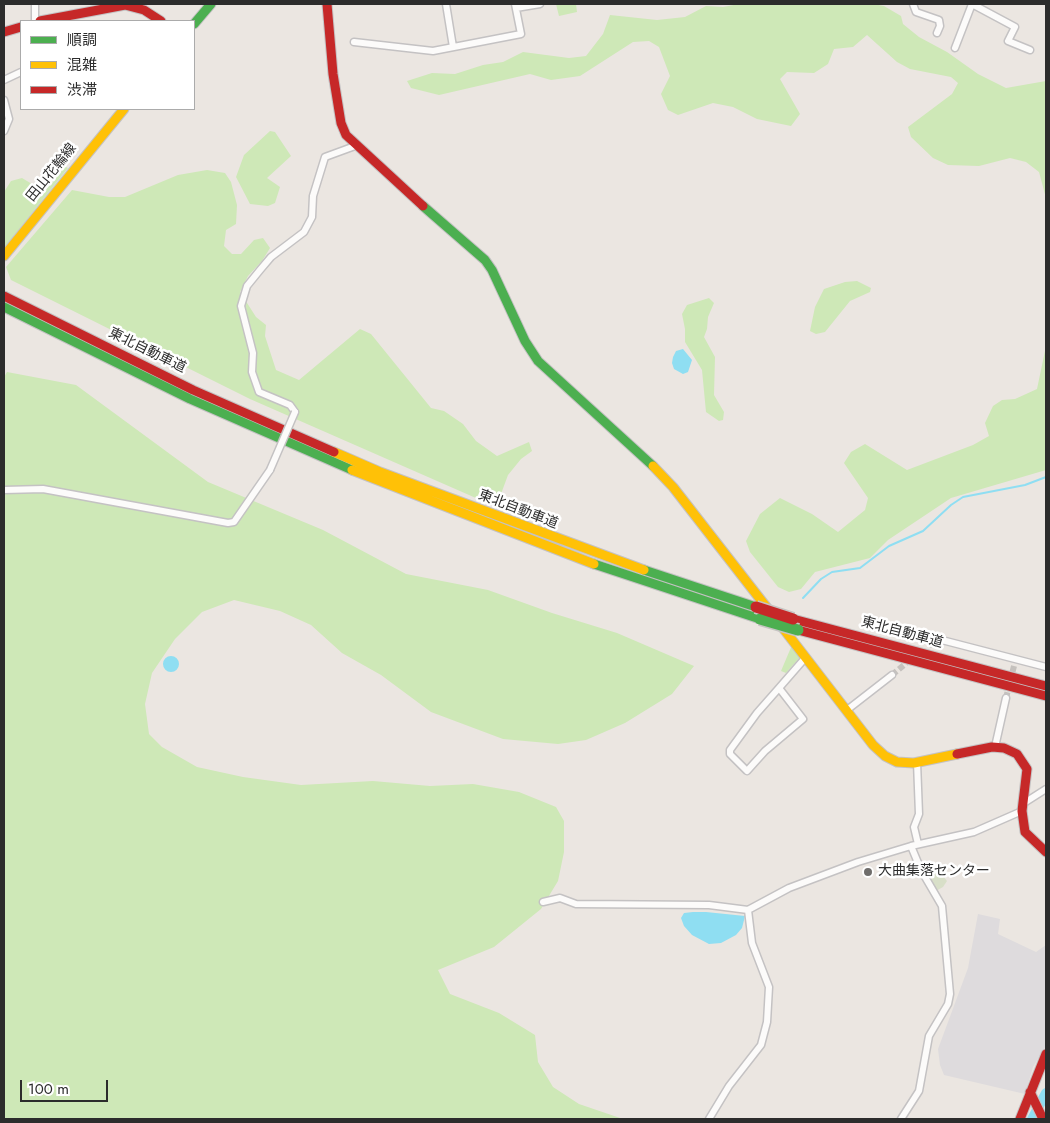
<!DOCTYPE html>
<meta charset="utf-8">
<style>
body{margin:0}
#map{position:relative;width:1050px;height:1123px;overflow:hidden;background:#ebe6e1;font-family:Jost,"Noto Sans JP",sans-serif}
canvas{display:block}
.frame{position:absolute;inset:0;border:5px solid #2c2c2c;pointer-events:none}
.legend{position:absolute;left:20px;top:20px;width:175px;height:90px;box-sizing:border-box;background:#fff;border:1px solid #ababab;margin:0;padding:6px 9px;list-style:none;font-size:15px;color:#2c2c2c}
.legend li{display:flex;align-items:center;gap:10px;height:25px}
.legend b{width:25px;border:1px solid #ababab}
.scale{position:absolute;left:20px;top:1080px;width:88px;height:22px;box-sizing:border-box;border:2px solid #2c2c2c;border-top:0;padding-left:6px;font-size:15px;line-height:18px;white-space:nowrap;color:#2c2c2c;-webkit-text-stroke:4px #fff;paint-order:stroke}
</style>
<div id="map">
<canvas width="1050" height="1123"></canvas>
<div class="frame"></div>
<ul class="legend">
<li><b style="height:6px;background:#4caf50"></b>順調</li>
<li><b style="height:6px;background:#ffc107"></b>混雑</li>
<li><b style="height:6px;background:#c62828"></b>渋滞</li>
</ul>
<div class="scale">100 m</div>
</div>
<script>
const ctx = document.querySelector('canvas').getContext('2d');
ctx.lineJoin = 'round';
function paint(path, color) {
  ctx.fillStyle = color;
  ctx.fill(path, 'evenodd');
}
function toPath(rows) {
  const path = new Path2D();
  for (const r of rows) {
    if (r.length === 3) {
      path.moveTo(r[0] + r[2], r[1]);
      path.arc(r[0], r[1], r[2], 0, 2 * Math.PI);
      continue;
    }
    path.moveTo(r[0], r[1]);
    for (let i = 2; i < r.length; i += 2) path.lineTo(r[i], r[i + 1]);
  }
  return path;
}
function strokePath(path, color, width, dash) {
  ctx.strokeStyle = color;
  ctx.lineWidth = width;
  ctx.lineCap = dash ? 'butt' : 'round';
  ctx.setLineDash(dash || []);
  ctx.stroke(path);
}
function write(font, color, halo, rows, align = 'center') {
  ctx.font = font + ' Jost,"Noto Sans JP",sans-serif';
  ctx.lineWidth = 5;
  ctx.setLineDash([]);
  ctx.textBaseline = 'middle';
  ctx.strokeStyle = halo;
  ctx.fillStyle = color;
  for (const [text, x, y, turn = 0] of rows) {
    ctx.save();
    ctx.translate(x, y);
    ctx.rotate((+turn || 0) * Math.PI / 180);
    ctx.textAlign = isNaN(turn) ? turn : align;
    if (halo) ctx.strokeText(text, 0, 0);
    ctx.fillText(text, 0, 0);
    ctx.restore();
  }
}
paint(toPath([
 [978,914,1000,919,998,934,1036,952,1046,945,1046,1046,1033,1067,1025,1094,944,1075,940,1065,938,1049,968,968]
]), '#dedbdd');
paint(toPath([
 [556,4,576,4,577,12,559,16],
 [739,4,873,4,884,6,901,16,903,24,919,37,947,52,978,74,1006,88,1046,81,1046,198,1039,172,1026,162,1010,158,979,166,948,165,933,158,911,137,908,127,952,94,958,83,951,77,910,69,897,62,867,35,853,47,834,49,828,64,814,73,787,72,780,79,800,114,791,126,757,119,733,107,713,103,678,115,668,110,661,94,670,76,659,47,649,41,633,42,580,76,551,80,530,74,439,95,411,88,407,81,432,73,455,74,483,65,503,62,523,52,569,58,586,56,603,34,610,15,657,20,685,17,706,6,723,7],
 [270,131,275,132,291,156,267,178,280,187,275,203,268,206,250,204,236,177,244,155],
 [64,166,68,168,4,248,4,192,11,181,22,178,32,184,49,183,58,167],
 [207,170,225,173,231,182,237,205,236,224,226,230,224,246,232,254,241,254,254,240,263,238,270,248,262,261,248,276,240,292,256,317,266,325,265,336,276,370,299,380,360,329,371,334,431,408,444,411,463,424,476,441,497,456,529,442,532,451,521,459,508,475,498,502,485,502,250,399,11,280,6,267,72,190,109,197,125,197,178,175],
 [857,281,871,288,870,292,850,301,825,332,816,334,810,331,815,307,824,289,845,282],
 [709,298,714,303,708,317,707,329,704,337,715,357,714,395,724,412,723,420,719,421,706,412,702,370,685,342,685,329,682,314,687,305],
 [1046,346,1046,470,951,498,888,540,870,558,815,572,801,589,789,592,778,587,750,552,746,541,760,514,780,498,812,514,838,532,865,510,868,498,844,463,851,452,865,444,907,470,973,445,989,436,985,423,993,406,1002,400,1015,399,1037,389],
 [7,372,76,385,208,482,323,530,406,574,488,590,552,613,617,633,694,666,672,694,625,723,586,740,558,744,503,739,431,712,381,675,342,653,311,625,280,611,234,600,202,612,175,639,152,673,145,704,149,734,162,747,197,767,243,777,301,785,373,781,430,786,473,784,519,792,556,807,564,821,564,852,558,881,541,909,494,947,438,970,450,994,499,1013,535,1035,538,1062,553,1087,579,1104,623,1119,4,1119,4,377],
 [792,645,801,656,786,673,781,671]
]), '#cee8b7');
paint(toPath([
 [939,871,947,881,943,887,934,892,927,878]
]), '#d8dfc8');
paint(toPath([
 [683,349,692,360,688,372,683,374,674,369,672,363,673,357,676,351],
 [171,664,8],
 [693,912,706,912,745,916,742,928,736,935,721,943,709,944,692,935,684,926,681,918,684,913]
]), '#8fdef2');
strokePath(toPath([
 [803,598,821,579,832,572,860,568,889,546,923,531,951,505,963,497,1025,485,1046,477]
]), '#8fdef2', 2);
strokePath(toPath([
 [1032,1119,1046,1093]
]), '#8fdef2', 10);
strokePath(toPath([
 [892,675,910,660],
 [1006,698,1014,666]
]), '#c5c1bd', 6, [6, 3]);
const street = toPath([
 [446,4,453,47],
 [913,4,916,12,939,20,940,26,937,33],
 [972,4,1015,27,1008,41,1030,50],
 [516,8,540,4],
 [35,21,35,4],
 [354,42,433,51,521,34,515,4],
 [955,48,972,4],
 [4,80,21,72],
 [4,100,9,119,4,131],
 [295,412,290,405,259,392,252,372,253,353,241,306,247,286,260,270,271,257,304,232,312,217,313,196,325,157,355,146],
 [4,490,43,489,228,523,234,522,270,470],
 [931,643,938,639,1046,667],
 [779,688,803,719,765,751,747,771,730,754,730,750,757,713,779,688,806,657],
 [847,710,892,675],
 [995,747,1006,698],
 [917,762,919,814,914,827,918,844],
 [1024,803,1046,789],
 [543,902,560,898,576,904,709,905,748,910,789,888,858,862,911,846,974,832,1022,811],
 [709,1119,729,1086,761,1045,767,1022,769,987,752,943,748,910],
 [901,1119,919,1091,929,1036,948,1004,950,994,942,906,921,870,911,846]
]);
const fast = toPath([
 [194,24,211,4],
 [423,206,485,260,492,270,525,341,538,361,653,466],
 [4,307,190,399,352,470],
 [594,564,760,619],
 [644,570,756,607]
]);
const slow = toPath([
 [4,256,124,109],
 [334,452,380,472,644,570],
 [653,466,673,487,771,613],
 [352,470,594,564],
 [779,623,873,745,885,756,897,762,914,763,957,754]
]);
const jam = toPath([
 [327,4,333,74,341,123,346,135,423,206],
 [40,21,125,5,144,10,161,21],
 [4,32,21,27],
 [4,296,193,390,334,452],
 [793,619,1046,686],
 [798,630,1046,696],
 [957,754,992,747,1004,748,1017,754,1027,769,1022,811,1025,832,1046,852],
 [1030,1092,1043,1119],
 [1020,1119,1046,1054]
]);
strokePath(street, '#c4c2c3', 9);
strokePath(fast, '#c4c2c3', 11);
strokePath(slow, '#c4c2c3', 11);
strokePath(jam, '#c4c2c3', 11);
strokePath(street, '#fcfbfa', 6);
strokePath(fast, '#4caf50', 9);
strokePath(slow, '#ffc107', 9);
strokePath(jam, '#c62828', 9);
const streetBridge = toPath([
 [270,470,295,412]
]);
const fastBridge = toPath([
 [760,619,798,630]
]);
const jamBridge = toPath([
 [756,607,793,619]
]);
strokePath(streetBridge, '#c4c2c3', 9, []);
strokePath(fastBridge, '#c6c4c2', 14, []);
strokePath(jamBridge, '#c6c4c2', 14, []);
strokePath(streetBridge, '#fcfbfa', 6);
strokePath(fastBridge, '#4caf50', 11);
strokePath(jamBridge, '#c62828', 11);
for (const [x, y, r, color] of [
 [868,872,5,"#6f6d6b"]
]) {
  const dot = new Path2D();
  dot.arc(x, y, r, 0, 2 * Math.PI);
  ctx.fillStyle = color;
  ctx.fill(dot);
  strokePath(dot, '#fff', 2);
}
write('14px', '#2c2c2c', '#fff', [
 ["田山花輪線",52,173,-51],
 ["東北自動車道",147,351,26],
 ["東北自動車道",518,510,21],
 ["東北自動車道",902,633,15]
]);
write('14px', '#2c2c2c', '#fff', [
 ["大曲集落センター",878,872]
], 'left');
</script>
